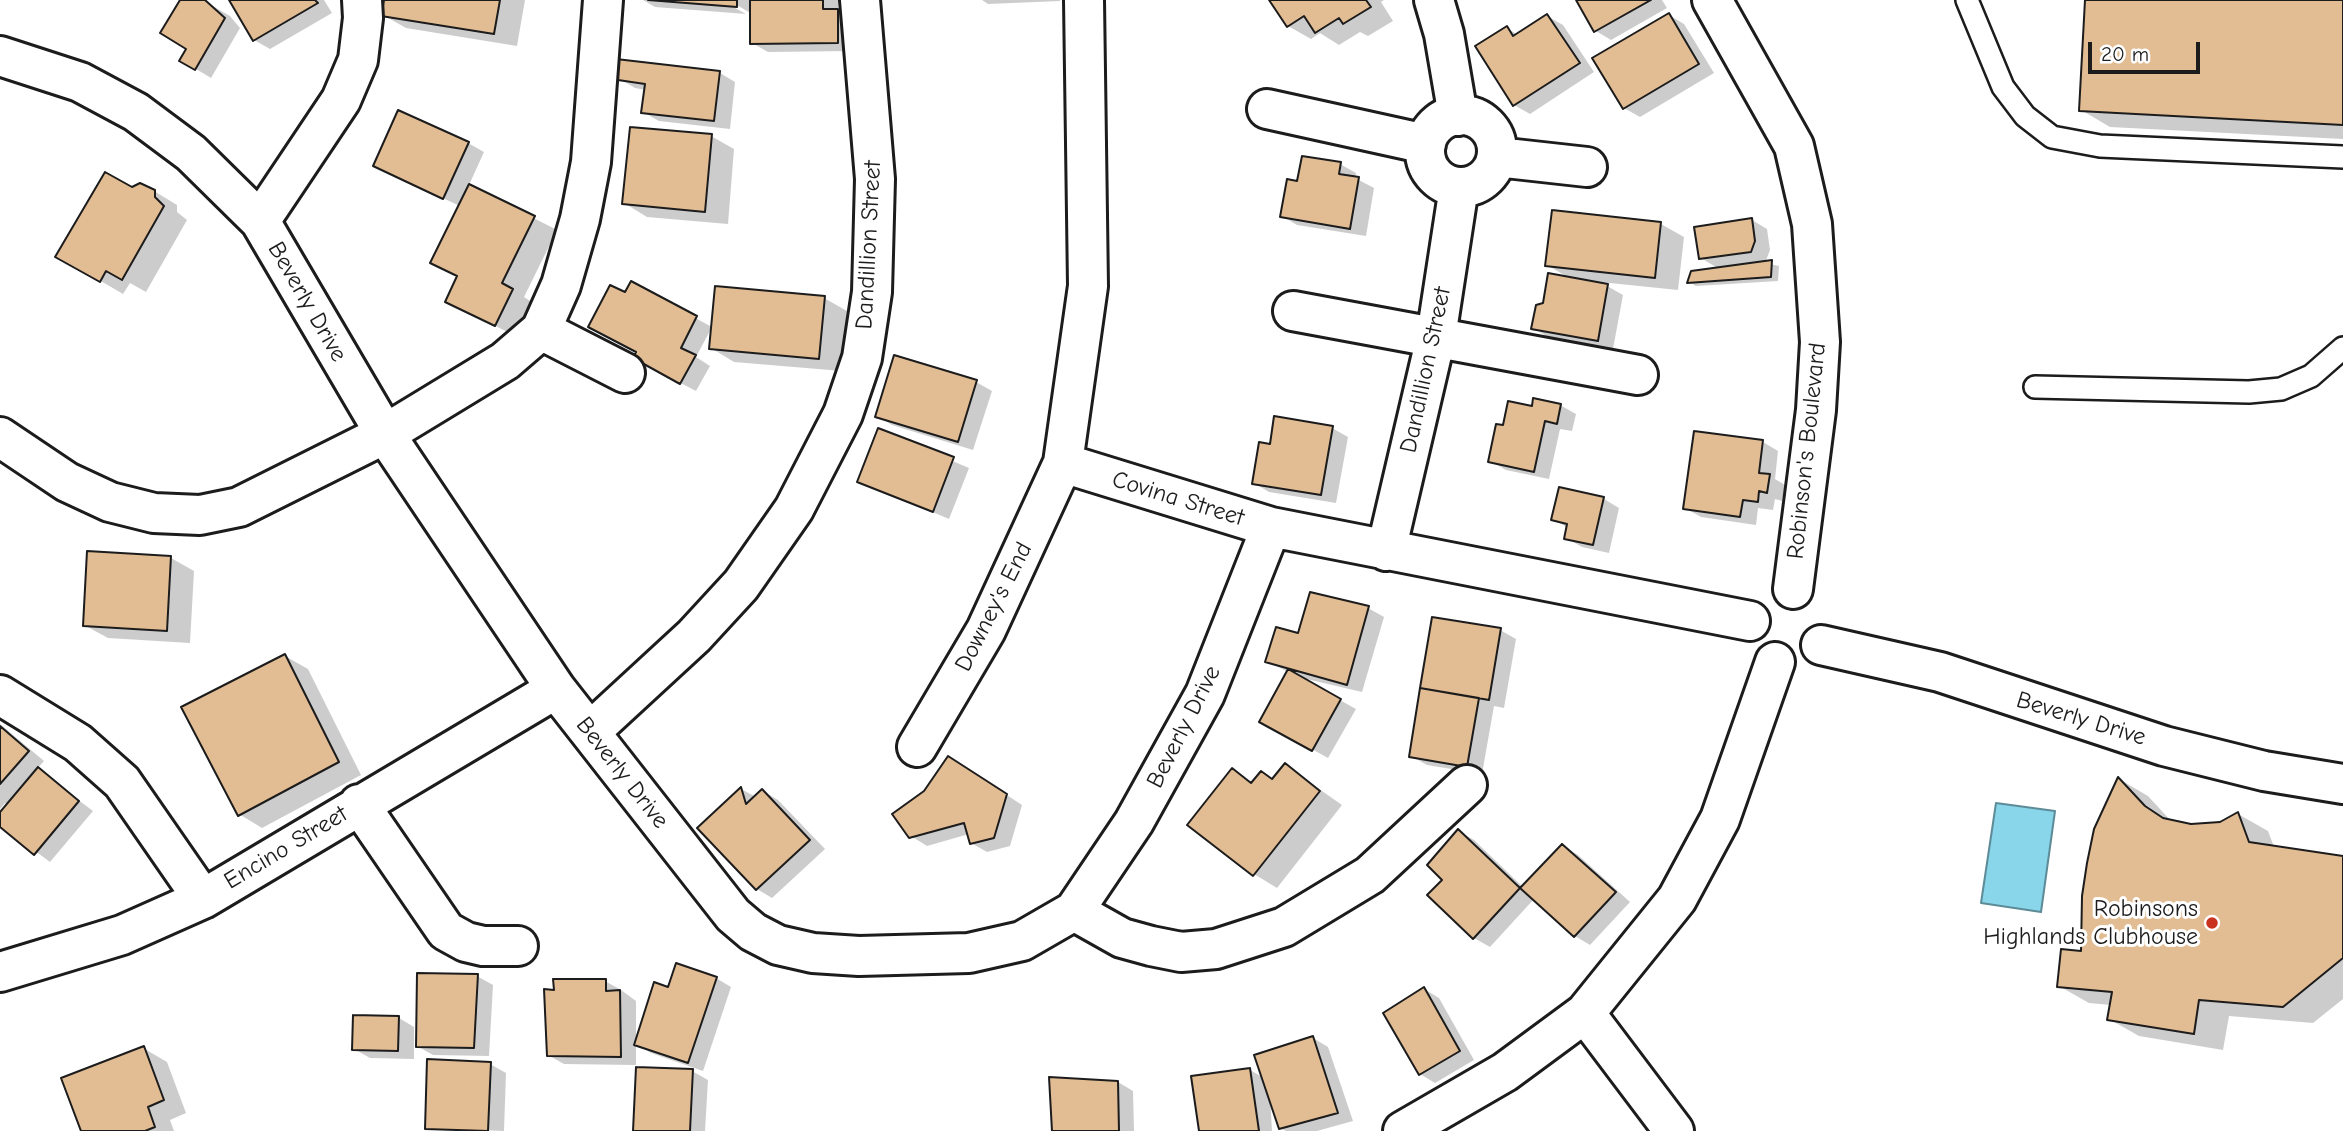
<!DOCTYPE html>
<style>
body{margin:0}
#map{position:relative;width:2343px;height:1131px;overflow:hidden;background:#fff;font-family:"Comic Neue",sans-serif}
canvas{display:block}
.scale{position:absolute;left:2088px;top:42px;width:112px;height:32px;box-sizing:border-box;border:4px solid #1c1c1c;border-top:0;padding-left:9px;font-size:21px;line-height:24px;white-space:nowrap;color:#1c1c1c;-webkit-text-stroke:5px #fff;paint-order:stroke}
</style>
<div id="map">
<canvas width="2343" height="1131"></canvas>
<div class="scale">20 m</div>
</div>
<script>
const ctx = document.querySelector('canvas').getContext('2d');
ctx.lineJoin = 'round';
function paint(path, color) {
  ctx.fillStyle = color;
  ctx.fill(path, 'evenodd');
}
function toPath(rows) {
  const path = new Path2D();
  for (const r of rows) {
    if (r.length === 3) {
      path.moveTo(r[0] + r[2], r[1]);
      path.arc(r[0], r[1], r[2], 0, 2 * Math.PI);
      continue;
    }
    path.moveTo(r[0], r[1]);
    for (let i = 2; i < r.length; i += 2) path.lineTo(r[i], r[i + 1]);
  }
  return path;
}
function strokePath(path, color, width, dash) {
  ctx.strokeStyle = color;
  ctx.lineWidth = width;
  ctx.lineCap = dash ? 'butt' : 'round';
  ctx.setLineDash(dash || []);
  ctx.stroke(path);
}
function write(font, color, halo, rows, align = 'center') {
  ctx.font = font + ' "Comic Neue",sans-serif';
  ctx.lineWidth = 6;
  ctx.setLineDash([]);
  ctx.textBaseline = 'middle';
  ctx.strokeStyle = halo;
  ctx.fillStyle = color;
  for (const [text, x, y, turn = 0] of rows) {
    ctx.save();
    ctx.translate(x, y);
    ctx.rotate((+turn || 0) * Math.PI / 180);
    ctx.textAlign = isNaN(turn) ? turn : align;
    if (halo) ctx.strokeText(text, 0, 0);
    ctx.fillText(text, 0, 0);
    ctx.restore();
  }
}
const water = toPath([
 [1996,803,2055,811,2041,912,1981,903,1996,803]
]);
paint(water, '#89d5e9');
strokePath(water, '#5d8b97', 2);
paint(toPath([
 [182,0,202,0,230,16,240,28,211,78,181,60,188,48],
 [231,0,324,0,332,13,270,49,254,40],
 [386,0,525,0,517,46,406,28,383,15],
 [643,0,838,0,838,11,853,20,853,51,768,52,752,43,752,14,730,1,728,4,746,14,655,7],
 [982,0,1060,0,1060,1,988,4],
 [1271,0,1384,0,1381,2,1393,21,1368,36,1360,32,1339,45,1320,33,1311,39,1288,26],
 [1578,0,1662,0,1667,8,1611,40,1596,31],
 [2086,0,2343,0,2343,139,2110,127,2081,110],
 [1669,15,1684,24,1714,73,1640,117,1624,108],
 [1547,16,1563,25,1594,72,1530,114,1514,105,1507,28,1518,35],
 [720,73,735,82,730,129,659,121,643,112,646,90,635,88,620,79],
 [711,136,734,149,728,224,647,217,624,203],
 [468,143,484,152,469,185,557,230,524,297,535,304,519,338,447,301,459,277,432,262,460,206,390,174],
 [1340,164,1356,173,1355,178,1374,188,1366,236,1297,225,1282,216,1298,183],
 [131,189,154,191,177,205,177,212,187,220,146,292,130,283,123,294,58,256],
 [1752,220,1767,229,1770,250,1765,263,1779,266,1778,281,1696,286,1689,282,1719,269,1701,258],
 [1661,224,1684,237,1678,290,1600,282,1623,295,1613,349,1548,337,1533,328,1544,304,1571,279,1547,265],
 [632,284,712,327,696,357,710,366,696,391,650,367,638,352,626,295],
 [824,298,847,311,842,371,734,362,711,348],
 [896,357,976,382,992,391,973,450,892,425,877,416],
 [1560,405,1576,414,1572,431,1560,429,1549,479,1506,470,1490,461,1505,427,1533,408],
 [1332,428,1348,437,1336,503,1269,492,1254,483,1271,446],
 [879,430,969,468,949,519,859,481],
 [1695,433,1763,442,1778,451,1775,479,1785,485,1782,501,1775,499,1773,510,1758,508,1756,525,1701,517,1685,508],
 [1604,499,1619,508,1609,553,1582,547,1566,538,1568,528,1553,519],
 [171,558,194,571,190,643,108,638,84,625],
 [1368,608,1384,617,1362,692,1298,677,1356,709,1328,758,1261,721,1288,672,1267,661,1300,635],
 [1500,630,1516,639,1504,708,1494,706,1482,774,1427,765,1411,756],
 [285,656,308,669,361,775,262,828,239,814],
 [0,724,44,761,37,769,93,811,50,862,0,825,0,815,8,805,5,803,0,809],
 [1285,765,1342,805,1277,888,1254,874,1190,824,1232,770,1253,783,1273,780],
 [964,767,1022,805,1010,846,987,852,971,843,969,834,927,846,911,836],
 [2119,779,2148,796,2171,821,2191,826,2220,824,2238,814,2268,831,2274,847,2343,858,2343,999,2313,1023,2229,1016,2223,1050,2139,1036,2109,1019,2111,1005,2089,1003,2059,986,2083,953],
 [741,789,756,797,763,791,778,800,825,849,772,898,757,889],
 [1458,831,1474,840,1524,888,1563,846,1578,855,1630,902,1590,945,1575,936,1534,899,1490,947,1474,938,1429,895,1444,880],
 [477,976,493,985,489,1056,433,1055,417,1046],
 [716,978,731,987,703,1071,651,1053,636,1044,636,1065,564,1064,548,1055,556,992,605,981,621,990,636,1001,636,1042,669,989],
 [1424,989,1439,998,1474,1060,1435,1083,1420,1074],
 [399,1018,414,1027,414,1059,370,1058,354,1049],
 [1313,1038,1328,1047,1353,1121,1317,1131,1286,1131,1280,1128,1270,1096,1272,1131,1201,1131,1250,1070,1264,1078],
 [143,1048,167,1062,186,1113,170,1120,174,1131,83,1131],
 [490,1064,506,1073,504,1131,427,1128],
 [692,1071,708,1080,705,1131,634,1131],
 [1118,1082,1133,1091,1134,1131,1053,1131]
]), '#0003');
const building = toPath([
 [180,0,205,0,225,18,195,70,179,61,186,49,160,33,180,0],
 [229,0,315,0,318,3,253,41,229,0],
 [384,0,500,0,494,34,381,16,384,0],
 [648,0,737,0,737,7,648,0],
 [750,0,823,0,823,9,838,9,838,43,750,44,750,0],
 [1269,0,1366,0,1371,7,1343,24,1339,18,1315,33,1304,16,1287,27,1269,0],
 [1576,0,1651,0,1594,32,1576,0],
 [2085,0,2343,0,2343,125,2079,111,2085,0],
 [1669,13,1699,64,1623,109,1592,58,1669,13],
 [1547,14,1580,63,1513,106,1475,46,1507,26,1513,36,1547,14],
 [616,59,720,71,714,121,641,113,645,84,618,80,616,59],
 [398,110,469,142,443,199,373,166,398,110],
 [630,127,712,134,705,212,622,204,630,127],
 [1302,156,1341,162,1339,174,1359,177,1350,229,1280,217,1287,179,1297,181,1302,156],
 [105,172,132,187,140,183,155,190,155,197,164,206,122,280,106,271,100,282,55,257,105,172],
 [469,184,535,216,502,283,513,289,495,326,445,302,457,276,430,263,469,184],
 [1552,210,1661,222,1655,278,1545,266,1552,210],
 [1752,218,1755,241,1751,252,1699,259,1694,227,1752,218],
 [1772,260,1771,277,1687,283,1691,271,1772,260],
 [1548,273,1608,284,1598,341,1531,329,1536,305,1543,303,1548,273],
 [631,281,697,316,681,348,696,355,680,384,633,358,636,352,588,327,610,285,625,292,631,281],
 [715,286,825,296,819,359,709,349,715,286],
 [894,355,977,380,958,442,875,417,894,355],
 [1533,398,1561,404,1557,424,1545,421,1534,472,1488,462,1496,424,1503,425,1508,401,1532,406,1533,398],
 [1274,416,1333,426,1321,495,1252,484,1259,442,1270,444,1274,416],
 [878,428,954,457,933,512,857,482,878,428],
 [1694,431,1763,440,1759,473,1770,474,1767,493,1759,491,1758,502,1743,500,1740,517,1683,509,1694,431],
 [1559,487,1604,497,1593,545,1564,539,1567,524,1551,520,1559,487],
 [87,551,171,556,167,631,83,626,87,551],
 [1310,592,1369,606,1347,685,1265,662,1276,627,1298,633,1310,592],
 [1432,617,1501,628,1489,700,1420,688,1432,617],
 [285,654,339,762,238,816,181,707,285,654],
 [1288,669,1341,699,1312,751,1259,722,1288,669],
 [1420,688,1479,698,1467,767,1409,757,1420,688],
 [0,726,29,751,0,784,0,726],
 [948,756,1007,794,994,838,970,844,964,823,909,838,892,814,924,791,948,756],
 [1285,763,1320,791,1253,876,1187,825,1232,768,1251,783,1261,771,1272,779,1285,763],
 [38,767,79,801,34,855,0,827,0,812,38,767],
 [2118,777,2145,806,2163,818,2191,824,2220,822,2238,812,2249,842,2343,856,2343,958,2283,1007,2199,1000,2194,1034,2107,1020,2112,992,2057,987,2061,949,2081,951,2082,896,2087,863,2094,829,2118,777],
 [741,787,746,804,762,789,810,840,756,890,697,828,741,787],
 [1458,829,1520,888,1473,939,1427,895,1442,880,1427,865,1458,829],
 [1562,844,1616,892,1574,937,1520,888,1562,844],
 [676,963,717,977,688,1063,634,1045,654,982,668,987,676,963],
 [417,973,478,974,474,1048,416,1047,417,973],
 [553,979,606,979,606,991,620,990,621,1057,547,1056,544,989,554,990,553,979],
 [1424,987,1460,1051,1419,1075,1383,1013,1424,987],
 [353,1015,399,1016,398,1051,352,1050,353,1015],
 [1313,1036,1338,1113,1279,1129,1254,1055,1313,1036],
 [144,1046,164,1100,148,1107,155,1127,145,1131,81,1131,61,1078,144,1046],
 [427,1059,491,1062,488,1131,425,1129,427,1059],
 [636,1067,693,1069,690,1131,633,1131,636,1067],
 [1250,1068,1259,1131,1199,1131,1191,1076,1250,1068],
 [1049,1077,1118,1081,1119,1131,1052,1131,1049,1077]
]);
paint(building, '#e2bc93');
strokePath(building, '#1c1c1c', 2);
const service = toPath([
 [1967,0,2003,87,2025,116,2052,137,2100,146,2343,157],
 [2035,387,2249,392,2281,389,2311,376,2343,348]
]);
const minor = toPath([
 [1434,0,1444,34,1458,116],
 [1712,0,1794,146,1812,224,1820,342,1816,410,1793,589],
 [0,56,80,82,136,112,191,153,260,221,385,434,556,689,733,915,753,932,778,945,813,953,859,956,969,953,1022,941,1074,911,1134,822,1205,694,1271,527],
 [1267,109,1426,144],
 [1461,151,36],
 [1497,157,1587,167],
 [260,221,341,100,358,60,363,18,362,0],
 [1293,311,1638,375],
 [541,330,625,373],
 [0,437,67,482,110,502,154,513,200,515,239,507,385,434,505,361,541,330,561,285,580,219,591,162,603,0],
 [1063,463,1271,527,1750,621],
 [1386,551,1436,337,1459,187],
 [1821,645,1940,672,2164,746,2264,771,2343,784],
 [0,695,78,743,122,782,203,899],
 [591,731,694,636,741,585,794,509,843,414,862,358,872,292,875,179,860,0],
 [917,747,986,630,1063,463,1088,286,1084,0],
 [359,804,446,931,466,942,483,946,518,946],
 [1074,911,1122,938,1151,946,1181,952,1216,949,1284,927,1370,875,1467,785],
 [0,972,122,935,203,899,556,689],
 [1585,1013,1674,1131],
 [1403,1131,1505,1072,1585,1013,1677,899,1720,819,1775,662]
]);
strokePath(service, '#1c1c1c', 26);
strokePath(minor, '#1c1c1c', 44);
strokePath(service, '#fff', 21);
strokePath(minor, '#fff', 38);
for (const [x, y, r, color] of [
 [2212,923,7,"#c8321e"]
]) {
  const dot = new Path2D();
  dot.arc(x, y, r, 0, 2 * Math.PI);
  ctx.fillStyle = color;
  ctx.fill(dot);
  strokePath(dot, '#fff', 2.5);
}
write('24px', '#1c1c1c', '#fff', [
 ["Dandillion Street",869,245,-87],
 ["Beverly Drive",307,302,60],
 ["Dandillion Street",1426,370,-78],
 ["Robinson's Boulevard",1807,451,-84],
 ["Covina Street",1178,499,17],
 ["Downey's End",994,607,-63],
 ["Beverly Drive",2081,719,17],
 ["Beverly Drive",1184,727,-63],
 ["Beverly Drive",622,773,52],
 ["Encino Street",286,848,-31]
]);
write('24px', '#1c1c1c', '#fff', [
 ["Robinsons",2198,909],
 ["Highlands Clubhouse",2198,937]
], 'right');
</script>
